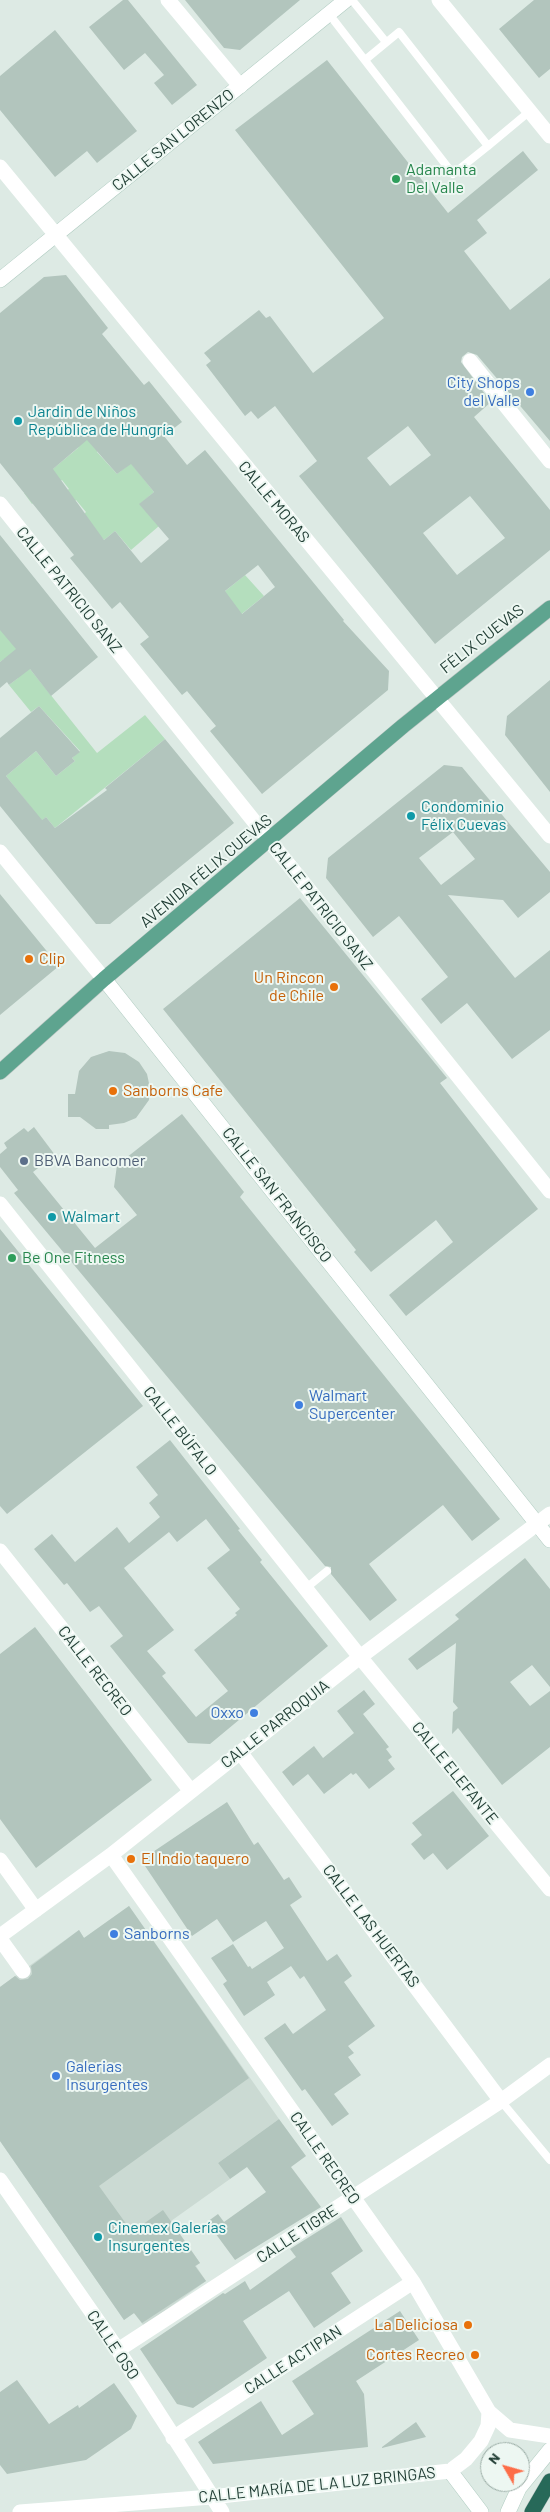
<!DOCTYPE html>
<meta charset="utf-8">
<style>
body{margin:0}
#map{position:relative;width:550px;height:2512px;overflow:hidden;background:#ddeae4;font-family:Barlow,sans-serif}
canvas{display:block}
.north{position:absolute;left:480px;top:2442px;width:50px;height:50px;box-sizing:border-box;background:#edf7f2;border:1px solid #9aaca5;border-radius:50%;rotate:308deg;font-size:14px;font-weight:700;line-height:20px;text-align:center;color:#1e3b32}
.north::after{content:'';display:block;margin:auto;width:18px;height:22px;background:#fd6d48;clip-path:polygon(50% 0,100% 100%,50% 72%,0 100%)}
</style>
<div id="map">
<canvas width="550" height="2512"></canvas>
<div class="north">N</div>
</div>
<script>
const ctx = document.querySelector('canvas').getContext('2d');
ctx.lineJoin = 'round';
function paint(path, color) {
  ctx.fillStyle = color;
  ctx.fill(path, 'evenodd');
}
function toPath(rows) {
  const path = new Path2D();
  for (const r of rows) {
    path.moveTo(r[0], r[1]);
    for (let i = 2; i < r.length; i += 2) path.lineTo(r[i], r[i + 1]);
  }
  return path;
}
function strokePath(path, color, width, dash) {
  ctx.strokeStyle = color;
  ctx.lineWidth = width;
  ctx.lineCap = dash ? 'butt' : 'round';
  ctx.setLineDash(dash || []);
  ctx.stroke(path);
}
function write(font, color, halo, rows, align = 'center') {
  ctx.font = font + ' Barlow,sans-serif';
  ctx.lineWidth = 4;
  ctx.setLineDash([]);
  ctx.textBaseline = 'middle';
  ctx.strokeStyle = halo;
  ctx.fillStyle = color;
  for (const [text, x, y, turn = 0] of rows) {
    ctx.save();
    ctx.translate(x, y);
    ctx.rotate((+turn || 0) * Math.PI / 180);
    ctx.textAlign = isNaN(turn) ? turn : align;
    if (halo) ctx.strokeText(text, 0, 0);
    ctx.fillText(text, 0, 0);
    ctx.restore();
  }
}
paint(toPath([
 [129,1906,279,2119,218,2163,230,2179,171,2221,200,2263,196,2266,206,2281,144,2326,134,2313,124,2320,0,2141,0,1987,79,1930,84,1938]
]), '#cbdad3');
paint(toPath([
 [97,392,97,452,117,474,131,463,154,492,140,504,159,526,131,550,115,531,104,540,81,517,86,512,76,500,73,503,64,492,69,489,62,480,32,504,24,493,78,448],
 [245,575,264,596,208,641,224,592],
 [5,629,30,669,97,753,145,715,165,739,55,828,46,817,31,829,30,806,6,776,36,751,56,776,75,761,72,758,80,751,39,706,31,712,9,685,18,678,4,659,0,662,0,630]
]), '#b4debd');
paint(toPath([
 [123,0,128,0,197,85,172,105,154,83,164,75,145,53,124,70,89,27],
 [185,0,300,0,240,50,224,48],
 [534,0,550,0,550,69,539,78,499,29],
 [55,30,137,131,97,163,87,151,55,177,0,110,0,76],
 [327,60,448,213,523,151,538,170,477,220,487,233,464,251,510,310,550,278,550,441,477,355,468,352,462,357,461,362,491,402,474,417,550,510,550,550,435,644,299,476,317,461,275,406,258,419,251,411,245,416,206,365,211,361,204,353,259,310,266,318,270,316,313,373,384,318,235,130],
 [408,426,431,455,390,486,367,458],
 [470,496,505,538,457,575,423,533],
 [66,275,108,328,102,334,144,385,149,381,182,422,164,436,187,465,205,450,344,620,343,621,389,671,388,690,262,794,210,731,216,726,187,691,182,695,140,644,149,637,120,602,112,609,70,558,74,555,0,463,0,313,44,277],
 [87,440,117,474,131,464,154,492,139,504,169,539,141,563,115,531,104,540,53,469],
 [258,565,275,587,242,614,225,591],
 [0,535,98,657,51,696,30,669,9,685,7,682,0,688,0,662,16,649,0,630],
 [550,680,550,792,505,735,507,716],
 [39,706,80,752,72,758,75,761,56,776,36,751,6,776,42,820,46,817,55,828,107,790,105,788,165,739,234,823,110,924,96,924,0,806,0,738],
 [444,765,462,767,550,872,550,892,518,918,503,900,448,895,515,978,550,950,550,1030,512,1059,467,1003,441,1024,421,999,448,977,399,916,373,937,326,878,328,858],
 [453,832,475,859,441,885,419,858],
 [0,894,59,966,0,1015],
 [300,898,447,1078,440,1083,538,1209,406,1316,389,1295,453,1242,436,1220,371,1272,354,1252,356,1250,163,1009],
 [109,1051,125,1053,139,1062,147,1074,150,1088,149,1100,136,1118,124,1123,109,1125,109,1129,96,1129,80,1117,68,1117,68,1094,75,1094,79,1071,91,1057],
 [182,1114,244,1192,240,1197,500,1519,472,1541,443,1505,369,1564,397,1600,370,1621,331,1574,331,1567,325,1566,14,1193,18,1190,0,1167,0,1154,7,1148,4,1143,24,1128,28,1132,34,1127,55,1155,33,1172,95,1248,137,1215,114,1187,117,1165],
 [0,1229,143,1406,7,1514,0,1506],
 [170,1440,240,1529,238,1530,262,1560,260,1562,328,1646,210,1744,188,1743,110,1646,123,1636,99,1606,90,1612,67,1583,64,1585,34,1549,52,1534,75,1562,117,1527,129,1543,160,1517,149,1503,158,1495,136,1467],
 [206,1519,230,1550,207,1568,240,1609,235,1613,237,1615,194,1650,228,1691,196,1717,162,1676,166,1673,147,1651,174,1630,124,1568,169,1532,177,1542],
 [525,1558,550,1589,550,1687,532,1665,510,1682,530,1706,550,1691,550,1747,502,1785,458,1728,452,1734,453,1712,458,1708,453,1702,456,1643,417,1670,408,1659,459,1619,455,1615],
 [35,1627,152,1780,36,1868,0,1819,0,1654],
 [364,1690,375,1704,363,1714,389,1747,386,1749,392,1757,388,1760,395,1769,369,1789,356,1773,353,1775,351,1773,324,1794,308,1774,293,1786,282,1772,314,1746,323,1758,354,1733,337,1711],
 [453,1791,489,1836,447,1870,433,1853,424,1860,411,1844,422,1835,412,1823],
 [227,1802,254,1845,258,1842,284,1880,289,1877,302,1897,290,1905,327,1961,337,1954,352,1976,344,1982,375,2026,348,2046,354,2053,348,2057,361,2075,334,2094,349,2114,332,2126,305,2089,302,2091,264,2038,285,2023,293,2034,326,2010,304,1976,300,1979,291,1966,267,1982,275,1995,244,2016,223,1984,227,1981,211,1958,233,1944,248,1967,250,1966,252,1969,284,1948,266,1921,233,1942,217,1919,192,1936,141,1860],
 [129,1906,249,2078,99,2186,132,2232,163,2210,200,2263,195,2266,206,2281,142,2323,134,2313,124,2320,0,2141,0,1987,15,1976,20,1980,28,1979,32,1974,31,1966,79,1930,84,1938],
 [279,2119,306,2156,291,2167,321,2207,235,2260,207,2222,218,2214,224,2222,266,2192,247,2167,230,2179,218,2163],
 [341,2217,363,2251,331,2273,351,2303,314,2328,289,2291,243,2321,267,2358,193,2408,177,2404,140,2349,223,2293,225,2294,245,2281,250,2290,296,2257,290,2249],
 [400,2311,419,2340,356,2381,364,2394,368,2447,213,2464,198,2442,261,2401,282,2435,314,2414,292,2381],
 [17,2380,49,2424,78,2405,79,2408,114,2383,137,2416,131,2429,86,2460,7,2474,0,2465,0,2392],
 [416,2422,426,2437,382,2448,382,2447]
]), '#b2c5bd');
const secondary = toPath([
 [0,280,346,0],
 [104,979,550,1540],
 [450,2471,481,2512],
 [508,2512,519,2488,550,2450]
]);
const primary = toPath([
 [0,1072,104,979,403,726,550,608]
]);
const highway = toPath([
 [532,2512,550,2481]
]);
strokePath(secondary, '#afcbc0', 16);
strokePath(primary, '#bcc4c2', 16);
strokePath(highway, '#bcc4c2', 16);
strokePath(toPath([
 [352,0,386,42],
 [329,14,453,174,488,146],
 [365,60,399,32,488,146,530,111],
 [305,1589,327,1571],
 [501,2101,550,2160]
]), '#fff', 8);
strokePath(toPath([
 [168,0,240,86],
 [439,0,550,136],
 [0,167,550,836],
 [470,361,550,461],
 [0,504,550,1191],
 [0,852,104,979],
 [0,1204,360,1657,550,1889],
 [0,1551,190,1790],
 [240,1752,501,2101],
 [111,1855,413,2282,489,2412,510,2430,550,2436],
 [0,1860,36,1910],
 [0,1936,111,1855,360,1657,550,1514],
 [0,1939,23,1971],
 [0,2180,118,2350,222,2512],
 [118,2350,501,2101,550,2065],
 [173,2438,413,2282],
 [20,2512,211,2497,450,2471,466,2459,481,2441,488,2426,489,2412]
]), '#fff', 15);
strokePath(secondary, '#fff', 15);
strokePath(primary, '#5ea48f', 15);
strokePath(highway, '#276959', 15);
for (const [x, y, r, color] of [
 [396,179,5,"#2e9e5b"],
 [530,392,5,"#3f7fe0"],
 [18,421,5,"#0f9aa8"],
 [411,816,5,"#0f9aa8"],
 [29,959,5,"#e8710a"],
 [334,987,5,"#e8710a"],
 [113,1091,5,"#e8710a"],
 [24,1161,5,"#5c6f8a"],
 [52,1217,5,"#0f9aa8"],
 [12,1258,5,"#2e9e5b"],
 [299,1405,5,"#3f7fe0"],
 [254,1713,5,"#3f7fe0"],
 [131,1859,5,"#e8710a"],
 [114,1934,5,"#3f7fe0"],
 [56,2076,5,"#3f7fe0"],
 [98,2237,5,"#0f9aa8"],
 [468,2325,5,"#e8710a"],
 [475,2355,5,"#e8710a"]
]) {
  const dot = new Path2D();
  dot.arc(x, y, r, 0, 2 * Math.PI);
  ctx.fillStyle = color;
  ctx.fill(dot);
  strokePath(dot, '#edf7f2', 2);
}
write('16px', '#1e3b32', '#edf7f2', [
 ["CALLE SAN LORENZO",173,140,-39],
 ["CALLE MORAS",274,502,50],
 ["CALLE PATRICIO SANZ",69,590,51],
 ["FÉLIX CUEVAS",482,639,-38],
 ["AVENIDA FÉLIX CUEVAS",206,871,-40],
 ["CALLE PATRICIO SANZ",321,906,52],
 ["CALLE SAN FRANCISCO",277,1195,52],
 ["CALLE BÚFALO",180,1431,52],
 ["CALLE RECREO",95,1671,52],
 ["CALLE PARROQUIA",275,1724,-38],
 ["CALLE ELEFANTE",455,1773,51],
 ["CALLE LAS HUERTAS",371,1926,53],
 ["CALLE RECREO",325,2158,55],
 ["CALLE TIGRE",297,2234,-33],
 ["CALLE OSO",113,2345,56],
 ["CALLE ACTIPAN",293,2360,-33],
 ["CALLE MARÍA DE LA LUZ BRINGAS",317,2485,-6]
]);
write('16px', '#27864d', '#edf7f2', [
 ["Adamanta",406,170],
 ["Del Valle",406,188],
 ["Be One Fitness",22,1258]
], 'left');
write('16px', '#366cbe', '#edf7f2', [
 ["City Shops",520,383,"right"],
 ["del Valle",520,401,"right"],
 ["Walmart",309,1396],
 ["Supercenter",309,1414],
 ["Oxxo",244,1713,"right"],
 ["Sanborns",124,1934],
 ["Galerias",66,2067],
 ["Insurgentes",66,2085]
], 'left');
write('16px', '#0d838f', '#edf7f2', [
 ["Jardin de Niños",28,412],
 ["República de Hungría",28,430],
 ["Condominio",421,807],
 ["Félix Cuevas",421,825],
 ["Walmart",62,1217],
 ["Cinemex Galerías",108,2228],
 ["Insurgentes",108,2246]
], 'left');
write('16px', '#c56008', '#edf7f2', [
 ["Clip",39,959],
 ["Un Rincon",324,978,"right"],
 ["de Chile",324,996,"right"],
 ["Sanborns Cafe",123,1091],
 ["El Indio taquero",141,1859],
 ["La Deliciosa",458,2325,"right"],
 ["Cortes Recreo",465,2355,"right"]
], 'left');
write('16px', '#4e5e75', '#edf7f2', [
 ["BBVA Bancomer",34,1161]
], 'left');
</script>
